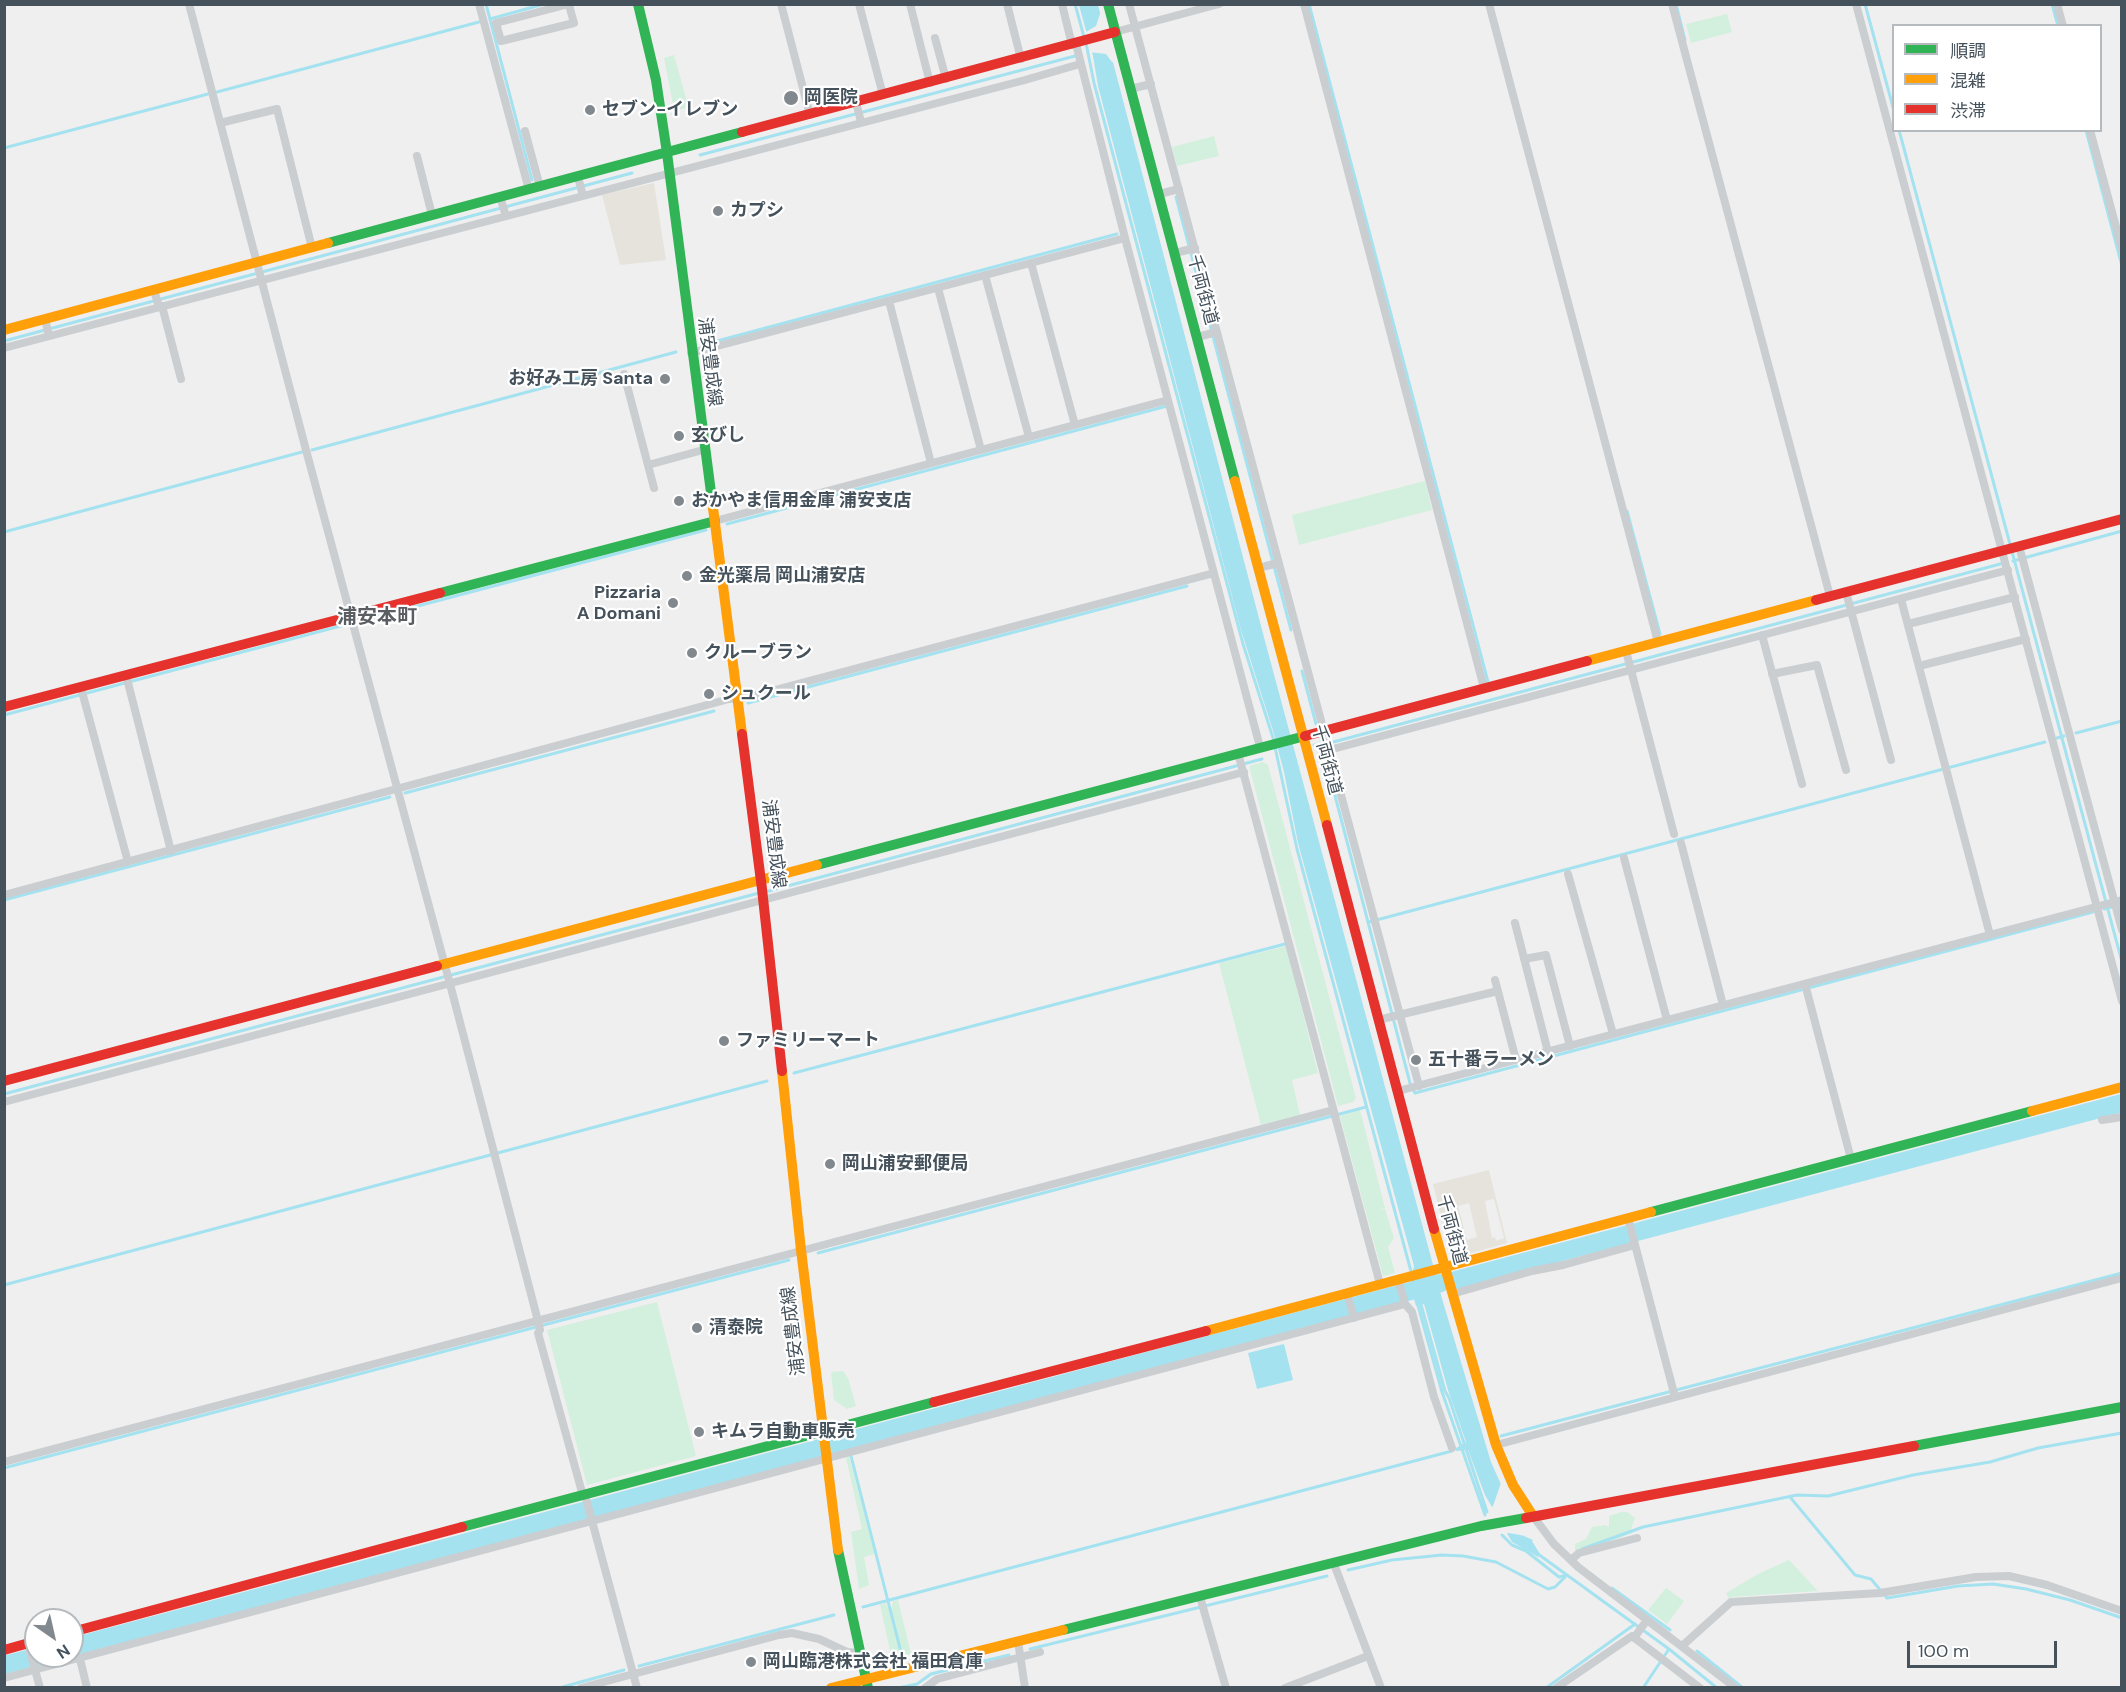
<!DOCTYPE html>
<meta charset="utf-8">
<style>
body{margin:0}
#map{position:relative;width:2126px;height:1692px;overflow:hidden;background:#f0efef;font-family:"DM Sans","Noto Sans JP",sans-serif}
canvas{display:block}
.frame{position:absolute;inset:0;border:6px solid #45525c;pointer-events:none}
.legend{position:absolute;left:1892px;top:24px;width:210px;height:108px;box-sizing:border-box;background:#fff;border:2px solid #b5babe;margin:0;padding:8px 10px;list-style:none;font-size:18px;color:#45525c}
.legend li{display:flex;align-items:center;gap:12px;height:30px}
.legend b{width:30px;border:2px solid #b5babe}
.north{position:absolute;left:24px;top:1608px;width:60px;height:60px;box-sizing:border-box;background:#fff;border:2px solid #b5babe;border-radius:50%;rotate:146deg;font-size:16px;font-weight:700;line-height:24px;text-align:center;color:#45525c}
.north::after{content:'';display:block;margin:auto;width:21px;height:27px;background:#81898f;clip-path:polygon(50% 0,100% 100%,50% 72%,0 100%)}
.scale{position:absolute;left:1907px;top:1641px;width:150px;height:27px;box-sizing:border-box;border:3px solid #45525c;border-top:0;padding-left:8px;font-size:18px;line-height:21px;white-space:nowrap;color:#45525c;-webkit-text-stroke:4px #fff;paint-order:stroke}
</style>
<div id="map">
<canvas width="2126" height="1692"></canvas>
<div class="frame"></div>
<ul class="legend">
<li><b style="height:8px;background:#30b455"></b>順調</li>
<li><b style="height:8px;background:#ff9f0a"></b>混雑</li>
<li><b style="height:8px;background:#e5322d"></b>渋滞</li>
</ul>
<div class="north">N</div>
<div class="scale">100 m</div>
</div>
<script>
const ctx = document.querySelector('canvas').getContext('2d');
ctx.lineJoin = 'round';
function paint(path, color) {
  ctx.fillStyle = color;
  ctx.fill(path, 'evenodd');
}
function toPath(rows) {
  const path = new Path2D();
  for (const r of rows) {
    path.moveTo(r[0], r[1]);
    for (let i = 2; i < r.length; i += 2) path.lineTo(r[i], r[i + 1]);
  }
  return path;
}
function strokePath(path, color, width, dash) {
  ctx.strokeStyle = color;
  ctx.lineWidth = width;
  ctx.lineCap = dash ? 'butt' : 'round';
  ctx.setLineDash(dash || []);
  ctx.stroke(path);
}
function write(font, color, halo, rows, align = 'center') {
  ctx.font = font + ' "DM Sans","Noto Sans JP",sans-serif';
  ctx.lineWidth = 4.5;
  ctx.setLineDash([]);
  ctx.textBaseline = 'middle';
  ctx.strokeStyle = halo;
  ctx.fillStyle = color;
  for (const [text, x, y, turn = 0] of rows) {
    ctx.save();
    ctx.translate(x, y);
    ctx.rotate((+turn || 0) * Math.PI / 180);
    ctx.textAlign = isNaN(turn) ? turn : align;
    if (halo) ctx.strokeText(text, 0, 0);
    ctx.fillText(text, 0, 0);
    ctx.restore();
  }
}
paint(toPath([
 [654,183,666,260,620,265,602,195],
 [1489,1170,1507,1243,1464,1255,1448,1245,1433,1184],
 [1494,1199,1504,1238,1496,1241,1495,1237,1492,1238,1485,1201],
 [1469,1203,1477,1237,1467,1240,1458,1206]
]), '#e5e3dc');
paint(toPath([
 [1727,14,1732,32,1691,43,1686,24],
 [674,55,688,105,689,108,674,110,664,58],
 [1214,136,1219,156,1177,166,1172,147],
 [1425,481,1432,510,1299,545,1292,515],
 [1263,762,1268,765,1356,1098,1353,1102,1338,1106,1249,766],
 [1286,946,1318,1073,1292,1080,1300,1115,1261,1125,1219,963],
 [1360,1110,1385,1208,1377,1210,1385,1209,1394,1238,1388,1247,1395,1273,1383,1276,1340,1116],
 [657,1302,696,1456,587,1485,547,1330],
 [843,1371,848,1378,856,1406,847,1409,834,1400,831,1372],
 [849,1456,875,1554,864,1557,869,1585,859,1589,851,1532,862,1529,846,1458],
 [1621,1512,1627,1512,1635,1518,1631,1529,1633,1533,1580,1552,1575,1550,1575,1544,1586,1539,1592,1527,1605,1525,1609,1527,1609,1516],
 [1789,1560,1818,1591,1731,1597,1729,1599,1726,1593,1758,1574],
 [1666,1588,1684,1601,1667,1624,1648,1610],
 [898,1600,911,1654,892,1659,880,1605,886,1603,888,1608,892,1607,893,1601]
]), '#d2f0dd');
paint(toPath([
 [1079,5,1098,5,1265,641,1443,1302,1491,1462,1524,1536,1533,1540,1532,1541,1540,1554,1538,1557,1512,1542,1485,1495,1468,1450,1456,1451,1456,1448,1466,1442,1448,1390,1424,1304,1416,1306,1410,1285,1414,1266,1298,843,1284,772,1274,734,1241,630,1098,86,1093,56],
 [1284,1344,1293,1380,1257,1389,1248,1353]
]), '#a4e2f0');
paint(toPath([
 [1101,11,1114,62,1112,62,1106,54,1089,52,1084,33,1096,26],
 [1501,1483,1526,1534,1531,1537,1509,1533,1489,1536,1482,1514,1493,1506]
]), '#f0efef');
strokePath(toPath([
 [486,4,532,180],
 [1075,4,1084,37],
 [1309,4,1488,682],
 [1676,4,1685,40],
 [1865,4,1894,111],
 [2052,4,2058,26],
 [490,19,544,4],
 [1086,43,1094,83,1243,644,1274,741],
 [217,92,479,22],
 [1899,130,2122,962],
 [2086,130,2122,266],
 [4,148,208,94],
 [700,155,1075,56],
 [1176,197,1291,630],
 [4,341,632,173],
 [702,345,1117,234],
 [312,450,676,352],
 [1627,511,1660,634],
 [727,524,1167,406],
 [4,532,302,452],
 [2013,561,2122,531],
 [357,622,706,530],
 [1302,671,1316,724],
 [748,703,1187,586],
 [4,715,348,624],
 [2076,733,2122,721],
 [2057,738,2064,736],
 [1321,742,1410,1083],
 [1314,745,1322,745,2004,563],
 [1275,747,1297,849,1412,1275],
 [405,793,714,711],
 [765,892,1262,759],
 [4,900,390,797],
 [2104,909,2122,905],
 [1369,922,2045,742],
 [794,1073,1285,944],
 [1414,1091,1415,1093,2093,912],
 [4,1094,759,893],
 [818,1253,1366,1107],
 [4,1285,767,1081],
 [1420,1301,1445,1391,1449,1398,1487,1512],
 [1417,1302,1442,1392,1485,1515],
 [1501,1436,2122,1273],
 [848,1442,850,1449],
 [851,1456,902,1656],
 [4,1468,789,1260],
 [1790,1497,1855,1575,1871,1579,1887,1598,1958,1586,1993,1584,2026,1589,2070,1600,2122,1618],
 [1502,1535,1512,1545,1526,1551,1559,1577,1567,1575],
 [1582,1549,1643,1527,1797,1495,1828,1496,1913,1475,1990,1462,2038,1448,2122,1433],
 [1538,1554,1669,1649,1717,1688],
 [1348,1570,1392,1560,1442,1555,1463,1556,1496,1562,1548,1589,1555,1587,1565,1577],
 [1612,1588,1670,1630],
 [863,1607,1452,1451],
 [1030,1649,1327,1576],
 [1697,1651,1743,1688],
 [639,1666,834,1615],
 [559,1688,624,1670],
 [898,1688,917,1684,931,1674,1009,1655],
 [1546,1688,1635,1624],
 [1643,1688,1669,1649]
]), '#a4e2f0', 3);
strokePath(toPath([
 [1456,1280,2122,1103],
 [72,1647,1441,1283],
 [4,1665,39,1656]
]), '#a4e2f0', 18);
strokePath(toPath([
 [189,4,306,450,450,984,538,1321,540,1330,538,1333,583,1496],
 [479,4,529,190],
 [781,4,810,115],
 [859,4,883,95],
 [910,4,930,83],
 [1007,4,1021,59],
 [1062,4,1072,45],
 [1129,4,1419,1086],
 [1304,4,1484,688],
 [1489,4,1658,642],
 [1672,4,1830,596],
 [1856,4,2122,1001],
 [2057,4,2063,26],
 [569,5,574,23,501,41,496,23,569,4],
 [1115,32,1219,4],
 [935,38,946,79],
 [1076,44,1125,238,1260,747],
 [1130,89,1151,84],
 [856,102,861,122],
 [220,123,277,109,312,248],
 [2090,130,2122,249],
 [525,131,540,187],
 [417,156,432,215],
 [578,177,583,196],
 [1159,194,1179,189],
 [500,197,506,216],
 [1175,253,1195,248],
 [1031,263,1075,425],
 [985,275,1029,437],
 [938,288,981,450],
 [154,290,159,307],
 [889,301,931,463],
 [162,306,181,379],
 [45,319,49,336],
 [1197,337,1217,332],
 [4,348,1025,80,1080,64],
 [691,353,1125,238],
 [624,374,654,488],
 [648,465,703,450],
 [715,521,1168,400],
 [2019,546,2122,930],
 [1258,568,1278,563],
 [1846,592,1891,760],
 [1901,599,1990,935],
 [1908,624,2015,597],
 [1762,635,1802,784],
 [1626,651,1674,834],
 [1919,666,2026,639],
 [1772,674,1817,665,1846,770],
 [126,675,171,851],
 [81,688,128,862],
 [1329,750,2008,570],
 [1238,753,1380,1284],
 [1681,843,1723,1005],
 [1624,858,1667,1020],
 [1568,874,1613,1034],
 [4,895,729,699,745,698,1214,573],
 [1515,923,1548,1052],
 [1524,959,1546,955,1570,1046],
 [1495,980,1516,1060],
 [1805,984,1851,1159],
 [1378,1020,1498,991],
 [1398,1091,2122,900],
 [4,1102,1244,772],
 [2102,1120,2122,1117],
 [1628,1218,1675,1397],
 [1398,1279,1405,1304,1412,1312,1434,1397,1452,1448],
 [1347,1293,1354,1318],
 [1452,1294,1532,1271,1563,1265,1635,1245],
 [1496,1445,2122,1278],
 [4,1462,1333,1110],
 [585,1495,637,1688],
 [1533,1516,1554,1544,1578,1567,1736,1688],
 [1571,1560,1579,1553,1637,1538],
 [1334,1564,1381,1688],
 [1200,1597,1226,1688],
 [1634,1638,1647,1620],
 [1018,1641,1025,1688],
 [28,1644,40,1688],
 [1682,1646,1731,1602,1880,1593,1976,1577,2009,1576,2047,1585,2122,1611],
 [80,1659,87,1688],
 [4,1678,1405,1304],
 [581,1688,779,1635,792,1633,819,1639,847,1652,860,1653],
 [925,1688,937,1679,1040,1652],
 [1285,1688,1368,1656],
 [1556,1688,1632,1636,1700,1688]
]), '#caced0', 8);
strokePath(toPath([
 [638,4,656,80,667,153,713,508],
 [1108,4,1235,481],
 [328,243,742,132],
 [440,593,715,521],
 [817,865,1305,736],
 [1651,1212,2032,1111],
 [1914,1446,2122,1407],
 [462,1527,934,1402],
 [838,1550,868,1688],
 [1063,1630,1481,1526,1526,1518]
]), '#30b455', 10);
strokePath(toPath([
 [4,330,328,243],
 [1235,481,1327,825],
 [713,508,742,734],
 [1587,661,1816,600],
 [437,966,817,865],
 [782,1071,801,1250,838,1550],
 [2032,1111,2122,1087],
 [1434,1229,1496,1445,1513,1485,1533,1516],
 [1206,1331,1651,1212],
 [831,1688,1063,1630]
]), '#ff9f0a', 10);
strokePath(toPath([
 [742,132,1115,32],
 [1816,600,2122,519],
 [4,707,440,593],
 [742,734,762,889,782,1071],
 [1305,736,1587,661],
 [1327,825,1434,1229],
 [4,1081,437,966],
 [934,1402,1206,1331],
 [1526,1518,1914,1446],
 [72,1632,462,1527],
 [4,1650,36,1641]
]), '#e5322d', 10);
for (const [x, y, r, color] of [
 [791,98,8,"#81898f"],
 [590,110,6,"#81898f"],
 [718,211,6,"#81898f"],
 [665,379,6,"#81898f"],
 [679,436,6,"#81898f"],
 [679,501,6,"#81898f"],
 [687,576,6,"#81898f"],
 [673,603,6,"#81898f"],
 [692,653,6,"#81898f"],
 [709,694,6,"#81898f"],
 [724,1041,6,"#81898f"],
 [1416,1060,6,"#81898f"],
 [830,1164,6,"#81898f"],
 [697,1328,6,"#81898f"],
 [699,1432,6,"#81898f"],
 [751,1662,6,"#81898f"]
]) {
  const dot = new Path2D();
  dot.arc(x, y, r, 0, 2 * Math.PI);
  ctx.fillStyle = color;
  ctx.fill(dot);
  strokePath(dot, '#fff', 2);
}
write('bold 18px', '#45525c', '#fff', [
 ["岡医院",804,98],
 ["セブン-イレブン",602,110],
 ["カプシ",730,211],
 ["お好み工房 Santa",653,379,"right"],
 ["玄びし",691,436],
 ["おかやま信用金庫 浦安支店",691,501],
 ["金光薬局 岡山浦安店",699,576],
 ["Pizzaria",661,593,"right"],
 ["A Domani",661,614,"right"],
 ["クルーブラン",704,653],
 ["シュクール",721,694],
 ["ファミリーマート",736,1041],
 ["五十番ラーメン",1428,1060],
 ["岡山浦安郵便局",842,1164],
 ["清泰院",709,1328],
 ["キムラ自動車販売",711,1432],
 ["岡山臨港株式会社 福田倉庫",763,1662]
], 'left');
write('18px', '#45525c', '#fff', [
 ["千両街道",1202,290,75],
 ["浦安豊成線",709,362,83],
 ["千両街道",1326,760,75],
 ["浦安豊成線",773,844,83],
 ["千両街道",1451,1230,75],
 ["浦安豊成線",794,1331,-97]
]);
write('bold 20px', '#5a5e63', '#fff', [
 ["浦安本町",377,618]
]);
</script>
